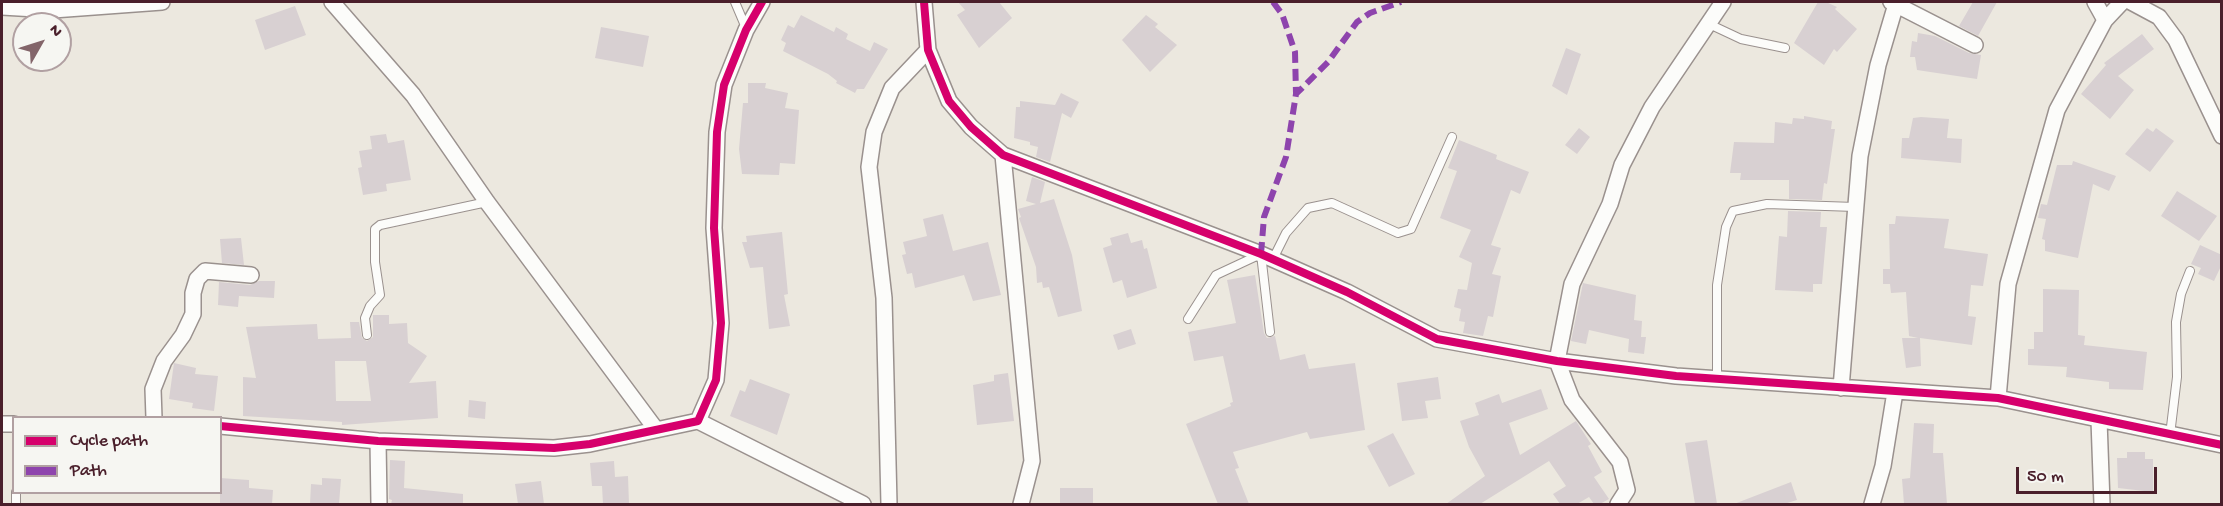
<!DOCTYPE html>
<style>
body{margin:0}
#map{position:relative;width:2223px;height:506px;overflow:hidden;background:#ece8df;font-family:"Gochi Hand",sans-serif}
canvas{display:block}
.frame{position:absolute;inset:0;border:3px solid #4a1f2b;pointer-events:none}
.legend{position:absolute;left:12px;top:416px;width:210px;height:78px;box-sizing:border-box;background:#f6f6f2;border:2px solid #b1a0a2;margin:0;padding:8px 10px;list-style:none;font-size:18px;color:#4a1f2b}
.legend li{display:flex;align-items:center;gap:12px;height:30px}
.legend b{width:30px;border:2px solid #b1a0a2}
.north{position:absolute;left:12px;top:12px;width:60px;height:60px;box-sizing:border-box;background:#f6f6f2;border:2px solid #b1a0a2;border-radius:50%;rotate:51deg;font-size:16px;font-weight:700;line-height:24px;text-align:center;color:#4a1f2b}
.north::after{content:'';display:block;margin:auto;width:21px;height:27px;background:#83656a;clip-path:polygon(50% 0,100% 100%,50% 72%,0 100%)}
.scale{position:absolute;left:2016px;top:467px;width:141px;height:27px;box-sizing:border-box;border:3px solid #4a1f2b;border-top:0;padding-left:8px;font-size:18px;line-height:21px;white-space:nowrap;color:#4a1f2b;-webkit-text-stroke:4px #f6f6f2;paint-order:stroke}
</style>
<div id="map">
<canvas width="2223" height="506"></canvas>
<div class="frame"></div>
<ul class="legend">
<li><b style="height:8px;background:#d6006c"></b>Cycle path</li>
<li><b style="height:8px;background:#8e44ad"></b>Path</li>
</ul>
<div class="north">N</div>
<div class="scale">50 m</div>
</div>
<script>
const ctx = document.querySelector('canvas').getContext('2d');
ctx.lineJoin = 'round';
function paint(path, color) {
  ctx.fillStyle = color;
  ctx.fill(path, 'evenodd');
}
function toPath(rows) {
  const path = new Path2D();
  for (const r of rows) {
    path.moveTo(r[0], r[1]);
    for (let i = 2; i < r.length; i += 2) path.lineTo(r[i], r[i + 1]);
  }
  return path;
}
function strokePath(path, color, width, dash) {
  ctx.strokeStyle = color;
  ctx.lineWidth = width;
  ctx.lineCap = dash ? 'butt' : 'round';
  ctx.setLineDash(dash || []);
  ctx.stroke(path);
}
paint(toPath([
 [958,2,999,2,1012,18,979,48,957,15,965,10],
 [1818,2,1826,2,1837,7,1835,9,1857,29,1837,52,1834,49,1824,65,1794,43],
 [1973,2,1997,2,1978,36,1959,26],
 [295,6,306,35,265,50,255,20],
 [801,15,834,32,836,27,848,34,846,39,870,51,874,42,888,49,864,89,857,89,855,93,836,83,837,81,828,74,783,51,786,43,781,40,788,25,794,28],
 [1146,15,1158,24,1155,27,1177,45,1150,72,1122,40],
 [601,27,649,36,643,67,595,58],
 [1918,33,1935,36,1969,53,1981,55,1977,79,1917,70,1915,57,1910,57,1912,41,1917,42],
 [2142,34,2154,49,2118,76,2134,90,2110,119,2081,94,2106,65,2104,63],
 [1566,48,1581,54,1567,95,1552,86],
 [748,83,766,83,765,88,788,93,785,108,799,110,795,164,780,163,779,175,742,174,739,149,743,103,748,103],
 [1061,93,1079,102,1071,118,1062,113,1050,162,1036,157,1038,147,1030,145,1030,142,1014,138,1016,107,1020,107,1020,101,1055,105],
 [1804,116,1832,121,1831,129,1835,129,1827,184,1824,183,1822,200,1789,199,1789,180,1740,180,1741,173,1730,173,1734,142,1774,143,1775,122,1792,124,1793,118,1804,119],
 [1921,117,1949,119,1947,138,1962,139,1961,163,1901,158,1902,138,1909,138,1913,118],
 [1579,128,1590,137,1577,154,1565,145],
 [2147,128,2153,132,2156,128,2174,141,2150,172,2125,154],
 [386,134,388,143,404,140,411,180,386,184,387,191,363,195,358,168,362,167,359,151,372,149,370,136],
 [1459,140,1497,155,1496,159,1529,172,1520,194,1511,190,1491,245,1501,248,1492,274,1501,276,1493,317,1488,316,1483,336,1463,333,1465,322,1459,321,1461,309,1454,307,1458,289,1467,290,1472,263,1459,257,1471,230,1440,218,1457,171,1448,168],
 [2073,161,2116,176,2109,191,2093,184,2078,258,2045,251,2045,240,2042,239,2046,219,2038,218,2041,204,2047,205,2057,165,2072,165],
 [1032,177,1045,182,1040,203,1054,199,1072,255,1082,311,1058,317,1049,287,1043,288,1042,282,1037,283,1036,267,1019,218,1021,217,1018,209,1036,204,1026,201],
 [2177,191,2217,216,2199,241,2161,216],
 [1788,211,1821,212,1820,227,1827,227,1822,284,1813,284,1813,292,1775,290,1779,236,1787,237],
 [943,214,953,251,988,242,1001,295,973,301,964,275,915,288,912,273,907,274,902,255,906,254,903,242,927,236,923,219],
 [1896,216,1949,219,1944,248,1988,254,1983,286,1971,285,1968,316,1976,317,1972,345,1920,338,1921,366,1906,368,1902,338,1918,338,1909,336,1906,292,1891,293,1890,284,1883,284,1883,269,1890,269,1889,224,1895,224],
 [782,232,788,294,784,295,790,326,769,329,763,267,750,268,742,242,747,242,746,236],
 [1128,233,1131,243,1142,240,1144,249,1147,248,1157,288,1127,298,1122,280,1113,283,1103,248,1112,245,1110,238],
 [241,238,244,265,222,263,220,239],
 [2200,245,2222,255,2222,264,2214,281,2198,274,2201,268,2191,264],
 [1255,275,1264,333,1267,338,1275,336,1280,360,1305,354,1309,369,1355,363,1365,430,1310,439,1307,432,1233,452,1239,468,1235,469,1249,504,1218,504,1186,424,1231,406,1230,403,1233,402,1223,356,1194,361,1188,332,1236,323,1227,280],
 [259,281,275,281,274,298,239,296,238,307,218,305,219,282,250,285],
 [1583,283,1636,295,1634,320,1642,321,1641,337,1646,337,1644,354,1628,352,1629,339,1589,330,1586,344,1571,341],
 [2043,289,2079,290,2078,335,2085,336,2084,345,2147,352,2143,390,2109,389,2109,382,2066,377,2067,367,2028,365,2028,349,2034,349,2034,332,2043,332],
 [373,315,389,315,389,324,407,323,408,343,427,356,409,383,436,381,438,418,342,425,342,422,243,416,243,377,256,378,246,327,317,324,318,339,351,338,350,322,359,322,362,338,367,341,373,337],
 [335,361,366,361,371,401,336,401],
 [1131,329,1136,344,1118,350,1113,335],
 [174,363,196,368,195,374,218,376,214,411,192,408,193,403,169,399],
 [1008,373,1014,421,977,425,973,385,994,381,994,375],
 [1438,377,1441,399,1425,401,1428,418,1402,421,1397,383],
 [750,379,790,394,777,435,730,416,740,390,745,392],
 [1541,389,1548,409,1509,423,1520,455,1576,421,1591,444,1588,446,1602,472,1594,477,1609,499,1600,504,1594,504,1589,497,1577,504,1560,504,1553,494,1566,486,1549,461,1480,504,1446,504,1485,476,1469,447,1460,421,1479,415,1475,403,1499,394,1502,403],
 [469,400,486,402,485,419,468,417],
 [1914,423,1934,424,1933,453,1943,453,1947,504,1904,504,1902,479,1910,478],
 [1393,433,1415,474,1389,487,1367,446],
 [1707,440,1717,504,1695,504,1685,443],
 [2127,452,2145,452,2145,459,2153,459,2153,492,2118,488,2117,458,2127,458],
 [390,460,405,461,404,488,463,494,463,504,391,504,392,500,389,499],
 [614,461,615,477,628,476,629,504,603,504,602,486,592,486,590,463],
 [220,478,249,480,249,488,273,490,272,504,220,504],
 [322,478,341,479,339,504,310,504,311,484,322,485],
 [541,481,544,504,518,504,515,484],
 [1791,482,1797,500,1784,504,1734,504],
 [1060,488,1093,488,1093,504,1060,504]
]), '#d8d0d2');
const lane = toPath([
 [735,2,746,28],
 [1709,24,1741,39,1785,48],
 [1273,259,1286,233,1308,208,1332,203,1398,233,1411,229,1452,137],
 [1188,319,1216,275,1261,254,1270,332],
 [367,335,365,318,370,306,380,295,375,262,375,229,380,225,487,202],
 [1717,379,1717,285,1726,227,1733,211,1767,204,1855,207],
 [2170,435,2177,377,2176,322,2181,294,2190,271],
 [16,492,16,504]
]);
const street = toPath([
 [332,2,413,95,487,202,655,428],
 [924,2,928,50,949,101,971,127,1003,155,1261,254,1347,292,1437,339,1557,361,1676,376,1998,398,2222,445],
 [1891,2,1975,45],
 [2131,2,2159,17,2176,40,2222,136],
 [2,7,53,10,162,2],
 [2105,20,2122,2],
 [1003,155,1032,461,1021,504],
 [1841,388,1860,156,1878,65,1896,4],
 [1998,398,2008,284,2057,110,2105,20,2095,2],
 [154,418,153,389,164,361,183,335,193,314,193,293,197,279,205,271,251,275],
 [2099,420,2102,504],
 [698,421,863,504],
 [2,424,14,424],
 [220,426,378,441,554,448,590,444,698,421,716,380,721,323,714,228,717,132,724,85,746,30,762,2],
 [378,441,379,504],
 [889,504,884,298,869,167,874,132,892,88,928,50],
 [1618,504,1627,490,1620,462,1572,400,1557,361,1572,284,1610,204,1622,165,1652,107,1723,2],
 [1872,504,1883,466,1895,392]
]);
strokePath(lane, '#9a918e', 10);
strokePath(street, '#9a918e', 18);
strokePath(lane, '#fcfcfa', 8);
strokePath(street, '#fcfcfa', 15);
strokePath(toPath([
 [1273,2,1282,14,1295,52,1296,94],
 [1261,254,1264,217,1286,157,1296,94,1328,62,1357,22,1370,13,1401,2]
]), '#8e44ad', 6, [12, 6]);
strokePath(toPath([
 [924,2,928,50,949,101,971,127,1003,155,1261,254,1347,292,1437,339,1557,361,1676,376,1998,398,2222,445],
 [220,426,378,441,554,448,590,444,698,421,716,380,721,323,714,228,717,132,724,85,746,30,762,2]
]), '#d6006c', 8);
</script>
